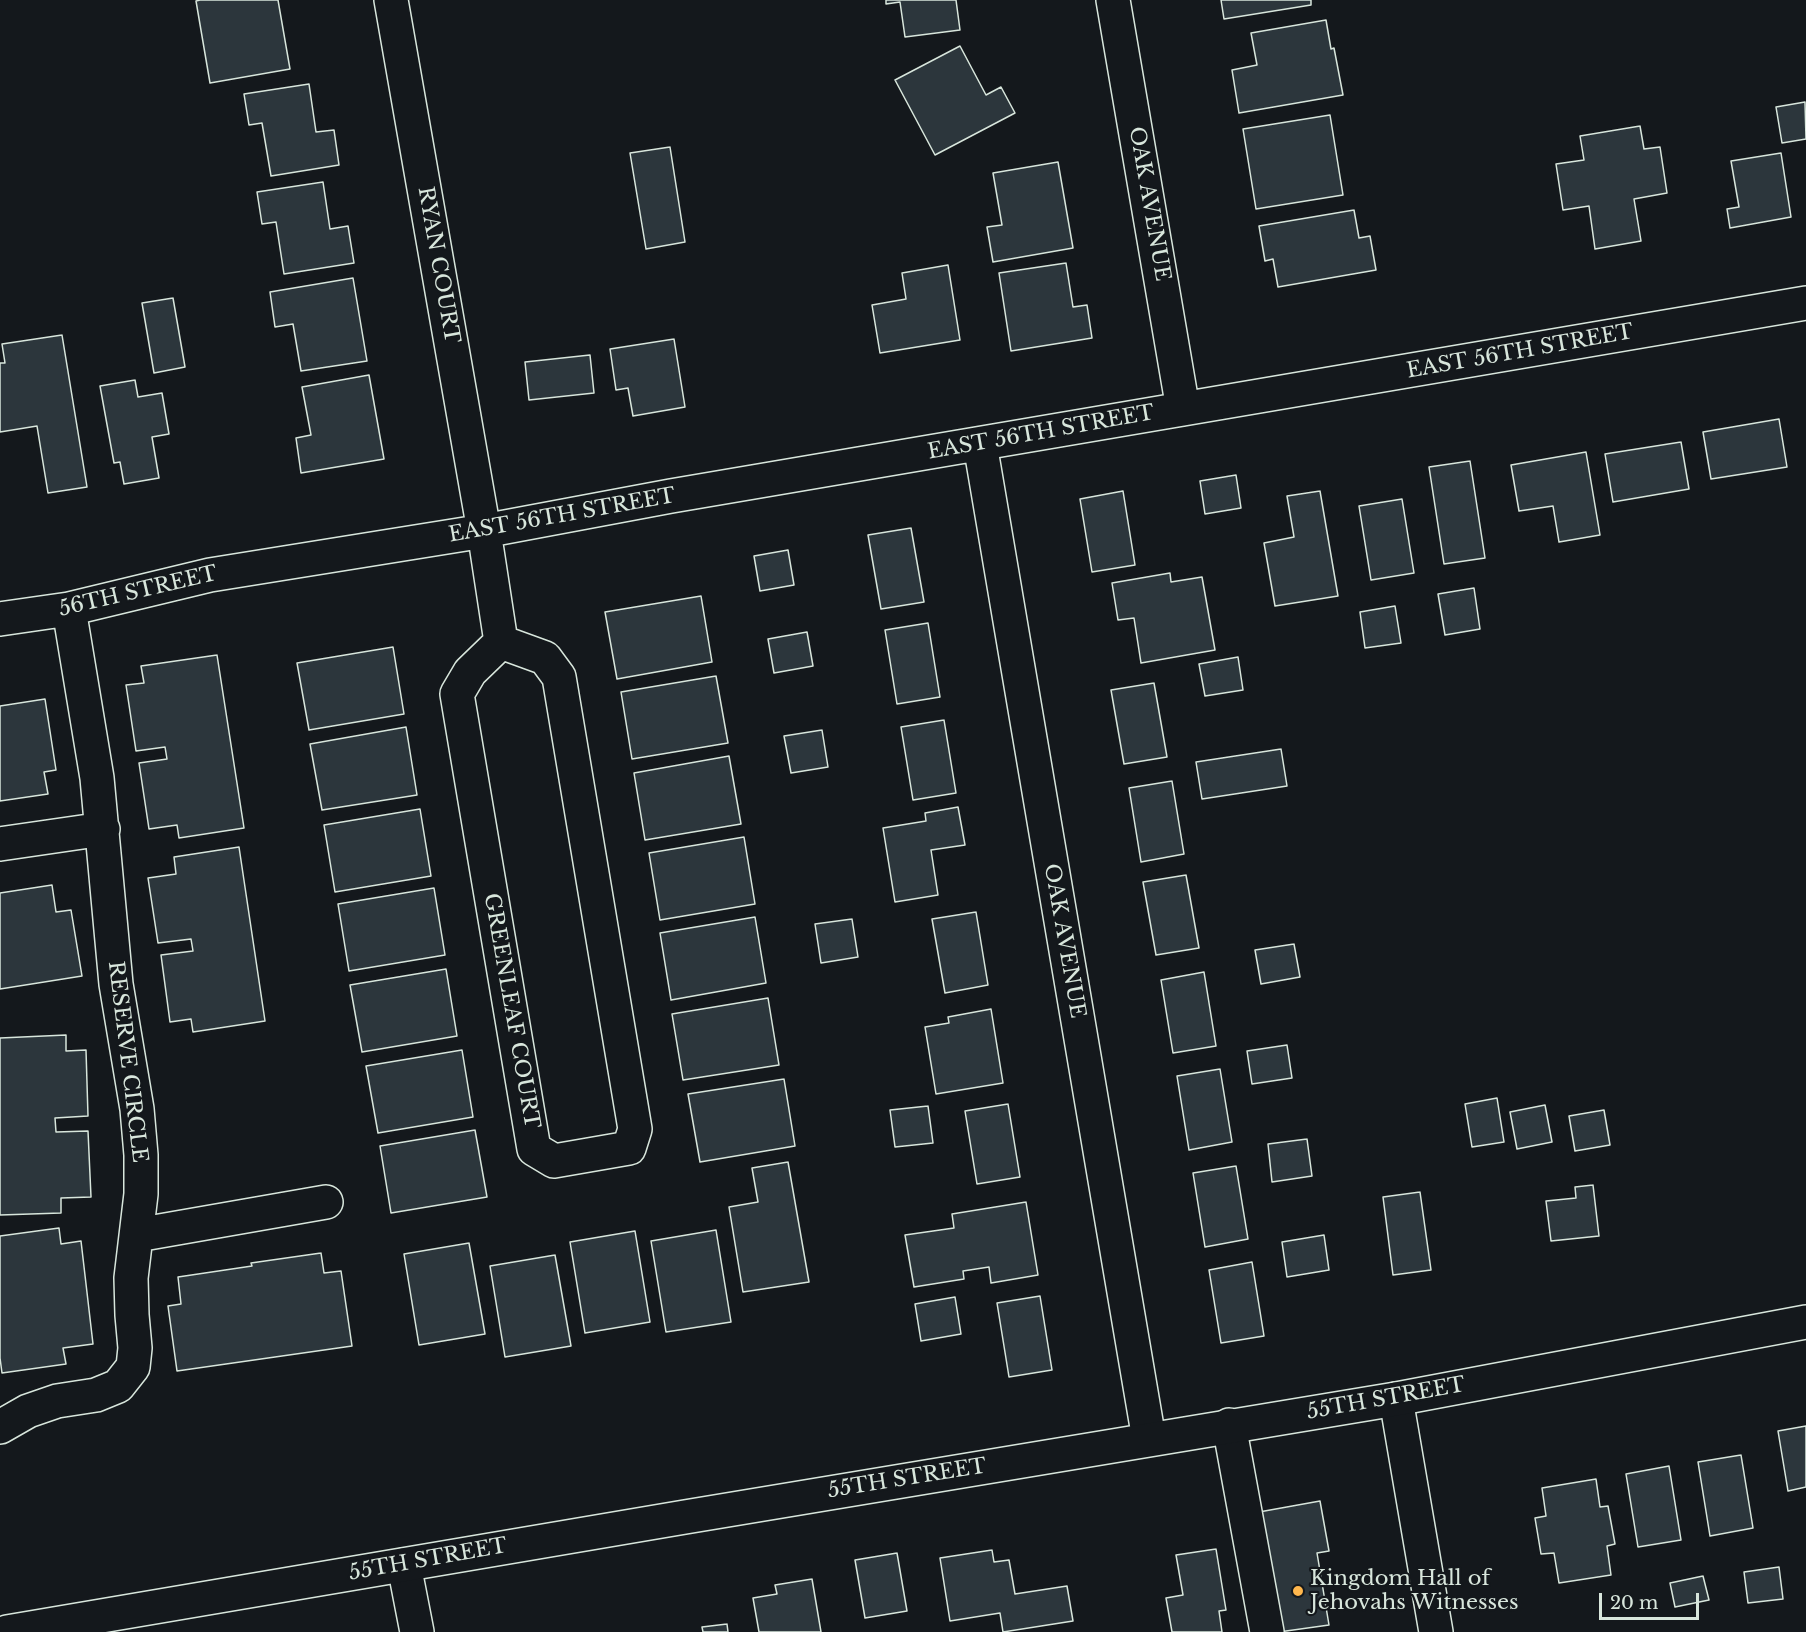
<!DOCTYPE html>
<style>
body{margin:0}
#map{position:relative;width:1806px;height:1632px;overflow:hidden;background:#14181c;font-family:"Libre Baskerville",serif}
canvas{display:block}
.scale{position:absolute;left:1599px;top:1593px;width:100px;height:27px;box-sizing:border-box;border:3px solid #d8e6dc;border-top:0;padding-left:8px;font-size:18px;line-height:21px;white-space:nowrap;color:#d8e6dc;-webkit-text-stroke:4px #14181c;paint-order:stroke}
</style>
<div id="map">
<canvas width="1806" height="1632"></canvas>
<div class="scale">20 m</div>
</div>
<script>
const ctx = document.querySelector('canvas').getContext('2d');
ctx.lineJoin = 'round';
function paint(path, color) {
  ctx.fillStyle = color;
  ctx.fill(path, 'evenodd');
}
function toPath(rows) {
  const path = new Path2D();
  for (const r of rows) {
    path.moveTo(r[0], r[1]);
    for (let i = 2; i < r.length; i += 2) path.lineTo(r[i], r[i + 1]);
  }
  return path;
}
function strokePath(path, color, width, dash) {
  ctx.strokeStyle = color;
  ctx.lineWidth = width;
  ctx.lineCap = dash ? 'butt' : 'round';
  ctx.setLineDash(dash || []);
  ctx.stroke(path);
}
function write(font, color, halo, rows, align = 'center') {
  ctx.font = font + ' "Libre Baskerville",serif';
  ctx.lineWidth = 4.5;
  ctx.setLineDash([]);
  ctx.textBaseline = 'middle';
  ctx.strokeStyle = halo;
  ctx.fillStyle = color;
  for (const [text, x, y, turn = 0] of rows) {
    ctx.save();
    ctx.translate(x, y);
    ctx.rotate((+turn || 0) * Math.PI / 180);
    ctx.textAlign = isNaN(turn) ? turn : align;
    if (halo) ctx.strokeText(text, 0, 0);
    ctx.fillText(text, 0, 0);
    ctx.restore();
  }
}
const building = toPath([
 [200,0,278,0,290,69,210,83,196,1,200,0],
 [886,0,956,0,960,30,905,37,900,2,886,4,886,0],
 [1221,0,1311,0,1311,5,1224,19,1221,0],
 [1326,20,1331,49,1334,48,1343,95,1239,113,1232,70,1257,65,1251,33,1326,20],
 [960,46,986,95,1001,87,1015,113,935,155,895,80,960,46],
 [309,84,316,132,334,130,339,165,271,176,262,123,249,125,244,94,309,84],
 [1805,102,1806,139,1782,143,1776,107,1805,102],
 [1330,115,1343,195,1256,209,1243,129,1330,115],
 [1640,126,1644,149,1660,147,1667,193,1634,199,1641,241,1595,249,1589,206,1563,210,1556,164,1584,160,1580,136,1640,126],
 [670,147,685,242,646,249,630,153,670,147],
 [1781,153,1791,217,1730,228,1727,209,1739,207,1731,161,1781,153],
 [1058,162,1073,248,993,262,987,227,1002,225,993,173,1058,162],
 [323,182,330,229,348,226,354,263,284,274,276,222,262,224,257,192,323,182],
 [1354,210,1359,238,1370,236,1376,270,1278,287,1273,259,1265,261,1259,226,1354,210],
 [1066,263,1073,307,1087,305,1092,338,1011,351,999,273,1066,263],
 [948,265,960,340,880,353,872,305,906,299,902,273,948,265],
 [353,278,367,361,301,371,293,324,275,327,270,292,353,278],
 [173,298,185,367,154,373,142,303,173,298],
 [62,335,87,487,48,493,37,426,0,432,0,363,5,363,2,344,62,335],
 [674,339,685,407,633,416,628,388,616,390,610,349,674,339],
 [590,355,594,393,529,400,525,362,590,355],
 [369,375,384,459,301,473,296,438,311,435,302,387,369,375],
 [135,380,138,397,162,393,169,434,152,437,159,478,124,484,120,462,114,463,100,386,135,380],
 [1779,419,1787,467,1711,479,1703,432,1779,419],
 [1681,442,1689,489,1613,502,1605,454,1681,442],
 [1586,452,1600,535,1559,542,1553,506,1519,511,1511,465,1586,452],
 [1470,461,1485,558,1444,564,1429,467,1470,461],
 [1236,475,1241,508,1205,514,1200,481,1236,475],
 [1123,491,1135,565,1092,572,1080,499,1123,491],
 [1320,491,1338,596,1275,606,1264,543,1294,537,1287,496,1320,491],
 [1402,499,1414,573,1371,580,1359,506,1402,499],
 [911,528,924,602,881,609,868,535,911,528],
 [788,550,794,585,760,591,754,556,788,550],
 [1170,573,1171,582,1202,577,1215,650,1141,663,1134,618,1118,620,1112,583,1170,573],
 [1474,588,1480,629,1445,635,1438,594,1474,588],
 [701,596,712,662,617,679,605,612,701,596],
 [1395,606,1401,643,1365,648,1360,612,1395,606],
 [928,623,940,697,897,704,885,630,928,623],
 [807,632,813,666,774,673,768,639,807,632],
 [393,647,404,714,309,730,297,663,393,647],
 [217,655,244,828,179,838,177,825,149,829,139,763,167,759,165,747,136,751,126,685,144,683,141,666,217,655],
 [1238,657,1243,690,1205,696,1199,664,1238,657],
 [716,676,728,743,632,759,621,692,716,676],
 [1154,683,1167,757,1124,764,1111,690,1154,683],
 [45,699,56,770,44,772,48,794,0,801,0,706,45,699],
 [944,720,956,793,913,800,901,727,944,720],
 [406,727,417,795,322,810,310,744,406,727],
 [822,730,828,767,791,773,784,736,822,730],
 [1281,749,1287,786,1202,799,1196,762,1281,749],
 [729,756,741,824,645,840,634,773,729,756],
 [1172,781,1184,854,1141,862,1129,788,1172,781],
 [958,807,965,845,931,850,938,895,895,902,883,828,926,821,925,813,958,807],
 [420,809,431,876,335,892,324,825,420,809],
 [744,837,755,904,660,920,649,853,744,837],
 [239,847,265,1021,193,1032,191,1019,170,1022,161,955,193,951,191,939,158,943,148,878,176,874,174,857,239,847],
 [1186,875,1199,948,1156,955,1143,882,1186,875],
 [52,885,56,912,71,910,82,976,0,989,0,893,52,885],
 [434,888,445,955,349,971,338,904,434,888],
 [976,912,988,985,945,993,932,919,976,912],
 [755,917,766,983,671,1000,660,933,755,917],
 [852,919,858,957,821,963,815,924,852,919],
 [1294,944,1300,977,1261,984,1255,950,1294,944],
 [446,969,457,1036,362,1052,350,985,446,969],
 [1204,972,1216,1046,1173,1053,1161,980,1204,972],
 [768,998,779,1065,683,1080,672,1014,768,998],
 [991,1009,1003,1083,936,1094,925,1027,949,1023,948,1017,991,1009],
 [66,1035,66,1051,86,1050,88,1116,55,1118,56,1132,88,1131,91,1197,61,1198,61,1213,0,1215,0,1038,66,1035],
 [1287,1045,1292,1078,1252,1084,1247,1051,1287,1045],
 [462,1050,473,1117,378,1133,366,1066,462,1050],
 [1220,1069,1232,1142,1189,1150,1177,1076,1220,1069],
 [784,1079,795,1146,700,1162,688,1094,784,1079],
 [1497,1098,1504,1142,1472,1147,1465,1104,1497,1098],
 [1008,1104,1020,1177,977,1184,965,1111,1008,1104],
 [1545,1105,1552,1142,1517,1149,1510,1112,1545,1105],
 [928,1106,933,1143,895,1147,890,1110,928,1106],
 [1604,1110,1610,1145,1575,1151,1569,1116,1604,1110],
 [475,1130,487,1197,391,1213,380,1146,475,1130],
 [1307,1139,1312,1176,1272,1182,1268,1144,1307,1139],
 [788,1162,809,1282,743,1292,729,1207,758,1202,752,1168,788,1162],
 [1236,1166,1248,1239,1205,1247,1193,1173,1236,1166],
 [1593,1185,1599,1236,1551,1241,1546,1201,1576,1198,1575,1187,1593,1185],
 [1420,1192,1431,1270,1393,1275,1383,1197,1420,1192],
 [1026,1202,1038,1275,991,1283,989,1267,963,1271,964,1279,914,1287,905,1235,954,1228,952,1214,1026,1202],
 [59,1228,61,1244,81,1241,93,1344,63,1348,66,1364,2,1373,0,1358,0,1236,59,1228],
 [716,1230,731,1322,666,1332,651,1241,716,1230],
 [635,1231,650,1322,585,1333,570,1242,635,1231],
 [1324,1235,1329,1270,1287,1277,1282,1242,1324,1235],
 [469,1243,485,1334,419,1345,404,1254,469,1243],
 [321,1253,324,1273,341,1271,352,1346,177,1371,168,1306,181,1304,178,1277,252,1266,251,1263,321,1253],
 [555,1255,571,1346,505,1357,490,1266,555,1255],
 [1252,1262,1264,1336,1221,1343,1209,1270,1252,1262],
 [1040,1296,1052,1370,1009,1377,997,1303,1040,1296],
 [955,1297,961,1334,921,1341,915,1304,955,1297],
 [1806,1426,1806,1487,1788,1491,1778,1431,1806,1426],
 [1741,1455,1753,1528,1710,1536,1698,1462,1741,1455],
 [1669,1466,1681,1540,1638,1547,1626,1474,1669,1466],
 [1596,1479,1600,1507,1608,1506,1615,1544,1607,1546,1611,1575,1559,1583,1554,1553,1541,1554,1535,1518,1546,1516,1542,1488,1596,1479],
 [1320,1501,1329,1551,1317,1553,1329,1625,1279,1632,1248,1514,1320,1501],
 [1216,1549,1226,1610,1219,1611,1222,1632,1172,1632,1166,1598,1183,1595,1176,1555,1216,1549],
 [992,1550,994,1562,1009,1560,1015,1594,1067,1586,1073,1621,1003,1632,1000,1613,950,1621,940,1558,992,1550],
 [897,1553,907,1611,865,1618,855,1560,897,1553],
 [1779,1567,1783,1599,1748,1603,1744,1572,1779,1567],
 [1703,1576,1709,1600,1675,1607,1670,1583,1703,1576],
 [812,1579,821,1632,759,1632,753,1598,777,1594,775,1585,812,1579],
 [727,1624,728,1632,703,1632,702,1627,727,1624]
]);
paint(building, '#2c363c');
strokePath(building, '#d8e6dc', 1.5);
const minor = toPath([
 [391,0,484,531,501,642,470,672,457,694,534,1149,554,1161,629,1148,635,1129,559,677,545,658,501,642],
 [1113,0,1183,409],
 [980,444,1149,1439],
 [0,619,69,609,210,575,484,531,671,496,1806,303],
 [0,844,103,829],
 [137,1235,326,1202],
 [1396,1399,1436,1632],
 [1229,1425,1267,1632],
 [0,1427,28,1411,57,1401,96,1395,118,1386,133,1367,135,1348,132,1315,131,1278,141,1194,141,1155,137,1109,116,984,97,778,69,609],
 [404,1565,417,1632]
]);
const major = toPath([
 [7,1632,685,1517,1396,1399,1806,1322]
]);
strokePath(minor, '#d8e6dc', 36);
strokePath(major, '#d8e6dc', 36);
strokePath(minor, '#14181c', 33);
strokePath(major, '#14181c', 33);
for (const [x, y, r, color] of [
 [1298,1591,6,"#ffb74d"]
]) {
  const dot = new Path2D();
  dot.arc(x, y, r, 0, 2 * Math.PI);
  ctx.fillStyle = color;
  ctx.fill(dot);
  strokePath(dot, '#14181c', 2);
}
write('21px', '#d8e6dc', '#14181c', [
 ["OAK AVENUE",1149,204,80],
 ["RYAN COURT",438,265,80],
 ["EAST 56TH STREET",1520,352,-10],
 ["EAST 56TH STREET",1041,433,-10],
 ["EAST 56TH STREET",562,516,-10],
 ["56TH STREET",138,592,-13],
 ["OAK AVENUE",1064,941,80],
 ["GREENLEAF COURT",511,1011,80],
 ["RESERVE CIRCLE",127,1062,83],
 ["55TH STREET",1386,1399,-10],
 ["55TH STREET",907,1479,-9],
 ["55TH STREET",428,1560,-10]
]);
write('21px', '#d8e6dc', '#14181c', [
 ["Kingdom Hall of",1310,1579],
 ["Jehovahs Witnesses",1310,1603]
], 'left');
</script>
